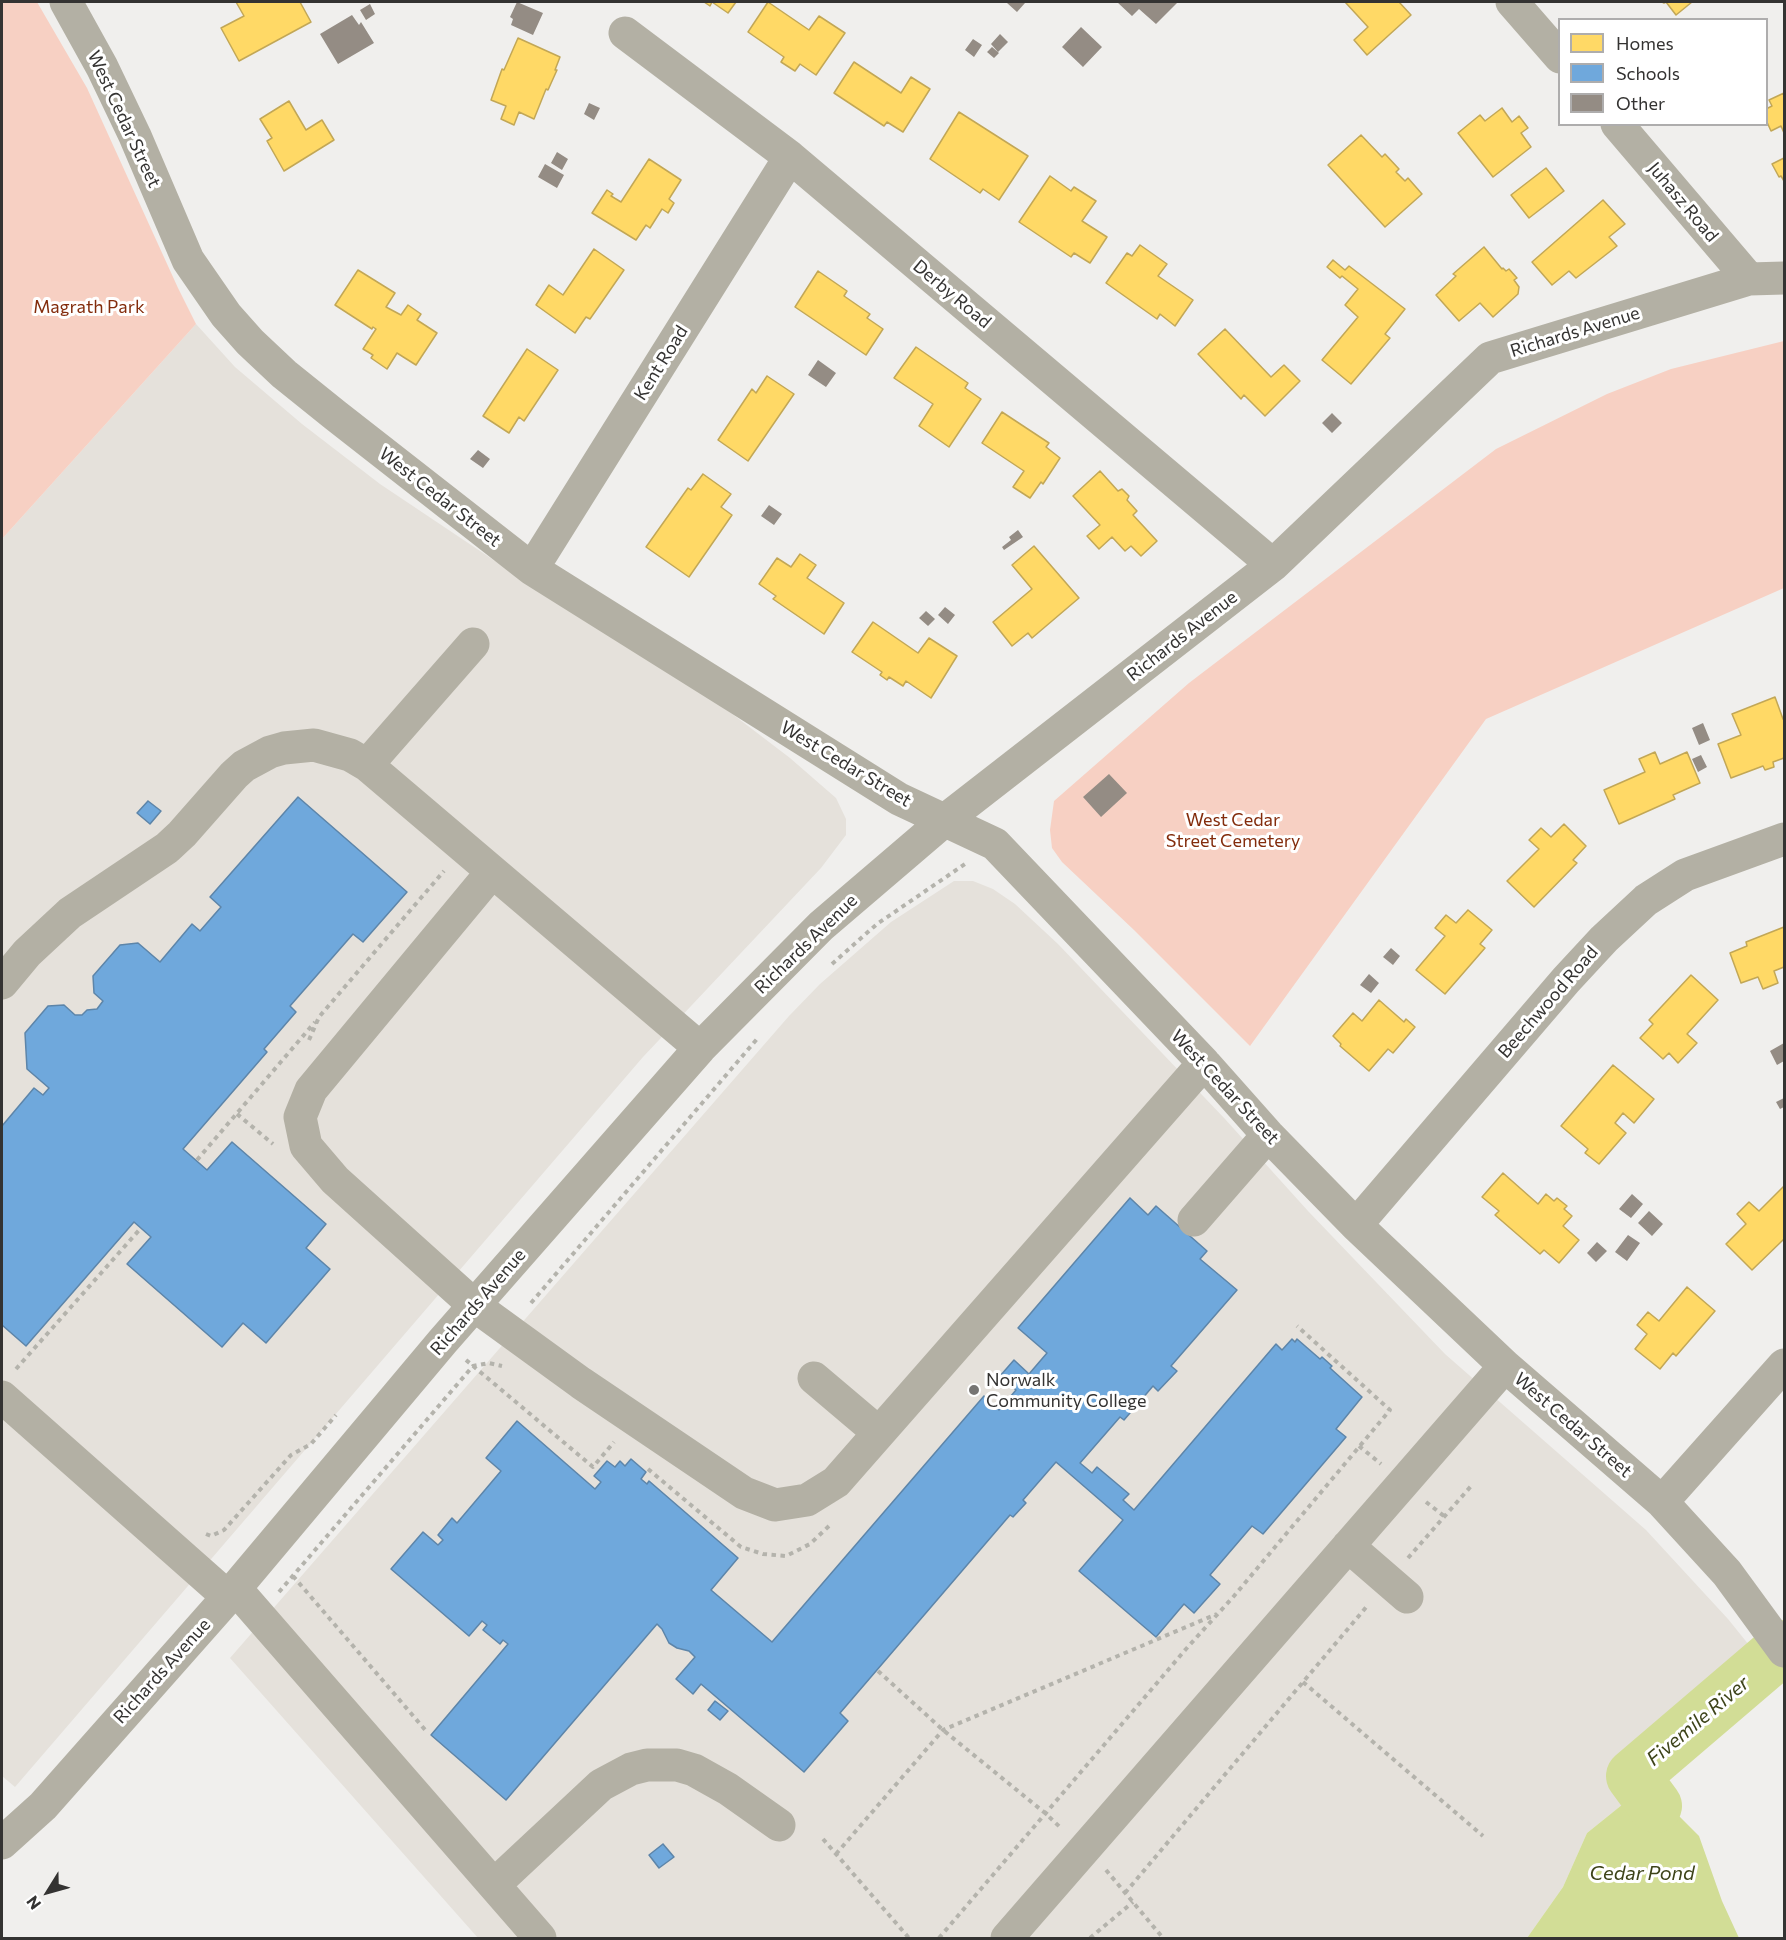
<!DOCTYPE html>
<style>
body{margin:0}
#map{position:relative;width:1786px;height:1940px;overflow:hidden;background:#f0efed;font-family:Commissioner,sans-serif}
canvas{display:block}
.frame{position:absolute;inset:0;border:3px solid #343332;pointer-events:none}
.legend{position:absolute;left:1558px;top:18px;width:210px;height:108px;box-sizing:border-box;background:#fff;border:2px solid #aeadad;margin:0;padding:8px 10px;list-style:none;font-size:18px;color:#343332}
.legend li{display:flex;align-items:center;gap:12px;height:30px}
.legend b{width:30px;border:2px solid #aeadad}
.north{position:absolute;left:18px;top:1862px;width:60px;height:60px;-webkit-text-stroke:4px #fff;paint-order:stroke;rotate:233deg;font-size:16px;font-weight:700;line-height:24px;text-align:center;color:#343332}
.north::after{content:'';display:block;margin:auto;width:21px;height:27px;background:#343332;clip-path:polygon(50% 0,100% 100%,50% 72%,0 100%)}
</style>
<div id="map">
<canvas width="1786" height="1940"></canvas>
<div class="frame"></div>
<ul class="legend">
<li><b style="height:16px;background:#ffd966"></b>Homes</li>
<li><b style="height:16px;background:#6fa8dc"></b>Schools</li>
<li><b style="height:16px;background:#948c84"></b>Other</li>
</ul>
<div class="north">N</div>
</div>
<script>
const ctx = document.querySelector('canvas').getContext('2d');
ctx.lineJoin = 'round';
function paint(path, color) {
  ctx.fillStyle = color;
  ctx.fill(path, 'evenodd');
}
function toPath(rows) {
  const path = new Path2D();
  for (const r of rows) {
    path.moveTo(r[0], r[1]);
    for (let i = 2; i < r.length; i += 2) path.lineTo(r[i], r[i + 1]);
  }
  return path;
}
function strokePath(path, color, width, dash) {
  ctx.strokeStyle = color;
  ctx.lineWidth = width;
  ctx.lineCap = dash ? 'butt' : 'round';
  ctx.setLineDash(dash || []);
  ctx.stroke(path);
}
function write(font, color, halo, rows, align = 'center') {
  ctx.font = font + ' Commissioner,sans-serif';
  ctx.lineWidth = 6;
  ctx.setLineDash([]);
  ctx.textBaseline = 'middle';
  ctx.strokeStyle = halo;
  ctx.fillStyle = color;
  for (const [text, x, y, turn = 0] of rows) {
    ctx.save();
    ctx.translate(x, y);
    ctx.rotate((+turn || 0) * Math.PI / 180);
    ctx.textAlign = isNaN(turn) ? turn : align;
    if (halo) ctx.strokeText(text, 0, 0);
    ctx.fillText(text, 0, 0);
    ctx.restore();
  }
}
paint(toPath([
 [196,324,235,367,302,424,380,484,492,559,619,638,731,713,790,758,836,798,846,819,846,835,821,868,643,1057,15,1787,2,1776,2,539],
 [954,881,973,881,993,889,1015,904,1058,944,1225,1119,1308,1211,1445,1354,1646,1530,1728,1619,1770,1671,1628,1800,1587,1833,1563,1887,1527,1938,478,1938,230,1658,789,1016,820,984,891,922]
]), '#e5e1db');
paint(toPath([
 [2,2,37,2,87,88,178,288,196,324,2,539],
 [1784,341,1784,588,1486,719,1250,1046,1134,930,1062,862,1052,848,1050,830,1054,801,1189,683,1496,449,1607,394,1671,369]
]), '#f7d0c3');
paint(toPath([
 [1628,1800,1655,1806,1679,1816,1699,1836,1722,1901,1739,1938,1527,1938,1563,1887,1587,1833]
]), '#d2dd96');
const homes = toPath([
 [236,2,300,2,311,22,239,61,221,28,244,16,236,2],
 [704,2,736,2,728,13,712,2,710,6,704,2],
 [768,2,809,30,819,16,845,33,816,75,800,64,795,71,781,62,784,57,748,32,768,2],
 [1345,2,1399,2,1411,15,1367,55,1354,40,1368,27,1345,2],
 [1662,2,1692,2,1676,15,1666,2,1664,3,1662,2],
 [518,38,560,57,555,70,557,70,548,90,546,89,534,119,519,112,514,125,501,119,506,106,491,100,502,69,504,70,518,38],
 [854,62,901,93,911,77,930,89,903,132,887,122,884,126,834,93,854,62],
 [1784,93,1784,133,1781,126,1771,131,1766,120,1766,109,1772,106,1769,100,1784,93],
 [289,101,306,130,322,120,334,140,284,171,267,141,272,138,260,119,289,101],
 [1502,108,1512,122,1519,116,1528,128,1521,133,1531,147,1493,177,1458,133,1480,115,1485,121,1502,108],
 [959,112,1028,156,999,200,983,189,980,193,930,159,959,112],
 [1361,135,1382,157,1385,154,1399,169,1396,172,1405,181,1408,178,1422,194,1385,227,1328,165,1361,135],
 [1784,158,1784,181,1781,176,1779,177,1772,164,1784,158],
 [649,159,681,180,669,199,674,203,668,213,662,209,650,228,646,225,636,240,592,213,607,190,613,194,611,196,621,202,649,159],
 [1546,168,1564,191,1529,218,1511,195,1546,168],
 [1050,176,1071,191,1074,187,1096,201,1082,221,1107,237,1090,263,1074,253,1071,257,1019,222,1050,176],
 [1603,200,1625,224,1609,237,1617,246,1576,278,1569,271,1552,285,1532,262,1603,200],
 [1140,245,1167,264,1158,276,1193,300,1175,326,1160,314,1157,319,1106,283,1127,253,1132,256,1140,245],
 [1484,247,1502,269,1503,268,1506,271,1509,269,1517,278,1514,280,1519,287,1518,294,1493,317,1480,303,1459,321,1436,295,1456,276,1453,274,1484,247],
 [594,249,624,270,590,319,586,317,575,333,536,305,549,285,563,295,594,249],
 [1333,260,1345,270,1349,266,1405,309,1385,334,1390,338,1351,384,1322,360,1358,317,1345,305,1358,289,1342,276,1340,278,1327,267,1333,260],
 [358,270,395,293,386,307,401,315,408,305,421,314,417,320,437,333,416,365,397,353,387,369,371,358,373,355,363,349,376,329,373,327,372,329,335,305,358,270],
 [818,271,847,291,844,296,870,314,867,318,883,329,866,355,795,307,818,271],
 [1225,329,1271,377,1284,365,1300,381,1265,416,1244,395,1241,399,1198,354,1225,329],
 [916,347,968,383,965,388,981,399,949,447,919,426,933,404,894,378,916,347],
 [527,349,558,370,524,421,519,417,509,433,483,416,527,349],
 [767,376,794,394,748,461,718,440,752,389,756,393,767,376],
 [1002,412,1049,443,1046,447,1060,458,1043,484,1041,482,1030,498,1013,487,1024,471,982,443,1002,412],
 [1100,471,1118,491,1122,489,1129,496,1127,500,1137,511,1133,515,1157,541,1141,556,1131,546,1125,551,1112,537,1099,549,1087,536,1100,525,1073,496,1100,471],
 [703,474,731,494,721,507,732,515,689,577,646,547,688,488,691,490,703,474],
 [1034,546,1079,598,1032,638,1028,633,1012,646,993,622,1032,589,1012,565,1034,546],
 [800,554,816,565,807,578,844,603,824,634,773,599,776,596,759,584,777,558,791,567,800,554],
 [873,622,918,653,929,638,957,656,931,698,906,681,903,686,889,677,887,680,880,675,882,672,852,652,873,622],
 [1775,697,1783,719,1784,718,1784,758,1773,762,1774,767,1765,770,1763,766,1731,778,1718,744,1741,735,1732,714,1775,697],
 [1655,752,1660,764,1687,752,1700,783,1673,795,1675,799,1619,824,1604,790,1645,772,1639,759,1655,752],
 [1564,824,1586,846,1573,860,1577,863,1534,907,1507,881,1539,849,1529,840,1541,828,1551,837,1564,824],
 [1468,910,1492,930,1480,944,1485,948,1445,994,1416,970,1445,936,1435,928,1446,915,1456,923,1468,910],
 [1784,927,1784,967,1774,971,1778,983,1763,989,1758,977,1741,983,1730,953,1747,946,1746,942,1784,927],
 [1691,975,1718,1000,1687,1034,1697,1043,1678,1063,1669,1053,1663,1059,1640,1038,1653,1024,1649,1020,1691,975],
 [1379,1000,1404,1022,1406,1019,1415,1027,1393,1053,1388,1049,1369,1071,1340,1046,1341,1044,1333,1036,1353,1013,1362,1021,1379,1000],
 [1613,1065,1654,1099,1634,1123,1623,1113,1615,1123,1626,1133,1599,1164,1585,1153,1588,1149,1561,1126,1613,1065],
 [1503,1173,1538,1204,1546,1194,1554,1201,1557,1198,1567,1206,1564,1209,1572,1216,1563,1226,1579,1240,1559,1263,1544,1250,1540,1254,1495,1215,1499,1211,1482,1197,1503,1173],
 [1784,1186,1784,1239,1752,1270,1726,1244,1746,1224,1737,1214,1749,1202,1759,1211,1784,1186],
 [1687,1287,1715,1311,1676,1356,1673,1353,1660,1369,1635,1349,1647,1334,1637,1325,1648,1312,1659,1321,1687,1287]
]);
paint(homes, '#ffd966');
strokePath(homes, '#c2a756', 1.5);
const schools = toPath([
 [298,797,407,892,363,942,353,934,290,1006,296,1012,264,1049,267,1052,183,1149,207,1170,232,1142,326,1224,306,1248,330,1269,266,1343,243,1323,222,1347,127,1264,151,1237,134,1222,26,1346,2,1325,2,1126,34,1088,43,1095,49,1088,27,1069,25,1033,48,1006,64,1005,75,1015,82,1015,87,1010,97,1009,103,1001,94,993,93,976,120,945,138,943,160,962,192,924,200,931,221,907,210,897,298,797],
 [148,801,161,811,150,824,137,813,148,801],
 [1130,1198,1148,1215,1156,1206,1207,1251,1200,1259,1237,1290,1171,1366,1177,1371,1158,1391,1153,1386,1124,1420,1120,1417,1080,1463,1092,1473,1097,1467,1129,1494,1123,1500,1134,1510,1276,1344,1282,1350,1292,1339,1295,1342,1297,1339,1320,1359,1322,1357,1332,1366,1330,1368,1362,1397,1336,1429,1346,1437,1263,1534,1252,1526,1210,1575,1220,1584,1194,1613,1184,1604,1156,1637,1079,1571,1123,1520,1056,1462,1023,1500,1026,1503,1013,1517,1010,1515,840,1713,848,1721,804,1772,701,1684,693,1694,676,1679,695,1657,689,1651,677,1648,669,1643,662,1629,657,1624,506,1800,431,1735,508,1644,503,1640,500,1644,483,1630,487,1625,482,1621,469,1636,391,1569,423,1532,438,1545,443,1540,438,1535,452,1518,457,1523,501,1471,486,1458,517,1421,595,1489,601,1482,594,1476,607,1461,615,1467,620,1461,625,1466,631,1459,646,1472,641,1479,647,1484,649,1481,738,1558,711,1590,772,1642,984,1396,999,1410,1016,1390,1000,1376,1014,1360,1029,1374,1047,1353,1018,1328,1130,1198],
 [715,1701,728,1711,720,1720,708,1710,715,1701],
 [663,1844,674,1857,659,1868,649,1855,663,1844]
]);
paint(schools, '#6fa8dc');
strokePath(schools, '#5d85a9', 1.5);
strokePath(toPath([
 [1655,1806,1633,1776,1784,1647]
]), '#d2dd96', 54);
paint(toPath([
 [517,2,543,13,533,35,511,25,513,19,510,17],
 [1008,2,1023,2,1025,3,1017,12,1007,3],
 [1117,2,1178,2,1156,24,1139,9,1132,16],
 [370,4,375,14,366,20,360,10],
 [352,15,359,25,361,22,374,43,338,64,320,34],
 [1081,27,1102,47,1083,67,1062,47],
 [1000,34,1008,42,998,52,991,44],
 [973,39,982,45,974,57,965,50],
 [992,47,999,53,994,58,987,52],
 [589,103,600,108,594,120,584,114],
 [557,152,568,159,562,170,551,163],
 [545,164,564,175,557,188,538,177],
 [818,360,836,373,826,387,808,375],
 [1332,413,1342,423,1332,433,1322,423],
 [478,450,490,459,483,468,470,459],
 [769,505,782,514,774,525,761,516],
 [1018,530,1023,537,1004,550,1002,547,1011,540,1009,537],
 [945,607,955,615,948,624,938,615],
 [926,611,935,619,928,626,919,618],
 [1703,723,1710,740,1699,745,1692,728],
 [1701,755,1707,767,1698,772,1692,759],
 [1109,774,1127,793,1101,817,1083,797],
 [1391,948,1400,956,1393,965,1383,957],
 [1369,974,1379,983,1371,993,1360,985],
 [1784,1043,1784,1061,1777,1065,1770,1051],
 [1784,1098,1784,1107,1780,1109,1776,1102],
 [1632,1194,1643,1204,1631,1218,1619,1209],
 [1649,1211,1663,1224,1652,1236,1638,1223],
 [1628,1235,1640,1243,1627,1261,1615,1252],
 [1597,1242,1607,1251,1596,1262,1587,1253]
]), '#948c84');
strokePath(toPath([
 [832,964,877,924,965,864],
 [309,1040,319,1017,444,871],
 [237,1114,273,1144],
 [197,1160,315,1022],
 [531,1303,757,1039],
 [466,1360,593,1467,614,1442],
 [16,1369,141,1228],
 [1359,1446,1381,1464],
 [648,1469,741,1547,763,1554,786,1556,810,1544,829,1526],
 [1426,1502,1444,1516],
 [206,1534,211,1536,224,1530,291,1455,311,1444,336,1415],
 [1408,1558,1472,1485],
 [293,1576,427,1732],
 [279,1592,473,1366,489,1363,502,1366],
 [878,1671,943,1730,1045,1813,1062,1829],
 [1303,1682,1483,1836],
 [823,1839,909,1938],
 [836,1854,943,1730,1217,1614],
 [1106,1870,1163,1938],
 [1125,1893,1368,1605],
 [939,1938,1186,1649,1234,1596,1390,1410,1297,1326],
 [1090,1938,1133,1902]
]), '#b4b3ac', 4, [4.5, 4.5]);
strokePath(toPath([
 [66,2,102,67,135,136,188,260,226,315,250,342,284,374,335,415,532,569,899,799,995,844,1204,1063,1268,1135,1356,1225,1505,1366,1662,1502,1727,1573,1784,1651],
 [1512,2,1560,57],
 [625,33,790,157,1273,565],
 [1617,124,1749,279],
 [532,569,790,157],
 [367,765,473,644],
 [492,872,311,1090,300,1117,306,1146,335,1180,475,1306,581,1383,744,1493,775,1505,807,1500,836,1482,1204,1063],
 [2,983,27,953,70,913,167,848,182,834,234,775,244,766,270,752,284,748,314,745,350,755,367,765,700,1048],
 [1194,1220,1268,1135],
 [1356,1225,1566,980,1604,939,1646,900,1685,875,1784,839],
 [814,1378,879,1433],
 [2,1397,228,1597],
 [1662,1502,1784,1365],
 [1348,1546,1407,1597],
 [235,1588,540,1938],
 [2,1843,43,1806,228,1597,443,1341,700,1048,821,926,945,820,1273,565,1490,358,1749,279,1784,278],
 [494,1885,601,1785,631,1769,647,1765,677,1765,694,1770,728,1789,779,1825],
 [1007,1938,1505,1366]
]), '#b3b0a4', 33);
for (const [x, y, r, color] of [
 [974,1390,6,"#767573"]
]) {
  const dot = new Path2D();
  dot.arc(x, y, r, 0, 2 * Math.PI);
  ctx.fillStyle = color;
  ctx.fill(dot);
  strokePath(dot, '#fff', 2);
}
write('18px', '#343332', '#fff', [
 ["West Cedar Street",124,119,65],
 ["Juhasz Road",1683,202,50],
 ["Derby Road",952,294,40],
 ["Richards Avenue",1575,332,-17],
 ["Kent Road",661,363,-58],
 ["West Cedar Street",440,497,38],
 ["Richards Avenue",1182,636,-38],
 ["West Cedar Street",846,764,31],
 ["Richards Avenue",806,944,-44],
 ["Beechwood Road",1548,1002,-49],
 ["West Cedar Street",1225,1087,47],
 ["Richards Avenue",478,1302,-49],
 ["West Cedar Street",1573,1425,41],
 ["Richards Avenue",162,1671,-48]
]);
write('18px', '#832c0c', '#fff', [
 ["Magrath Park",89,307],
 ["West Cedar",1233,820],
 ["Street Cemetery",1233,841]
]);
write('18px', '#343332', '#fff', [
 ["Norwalk",986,1380],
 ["Community College",986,1401]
], 'left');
write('italic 20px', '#3d4319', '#fff', [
 ["Fivemile River",1698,1721,-40],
 ["Cedar Pond",1642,1873]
]);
</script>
